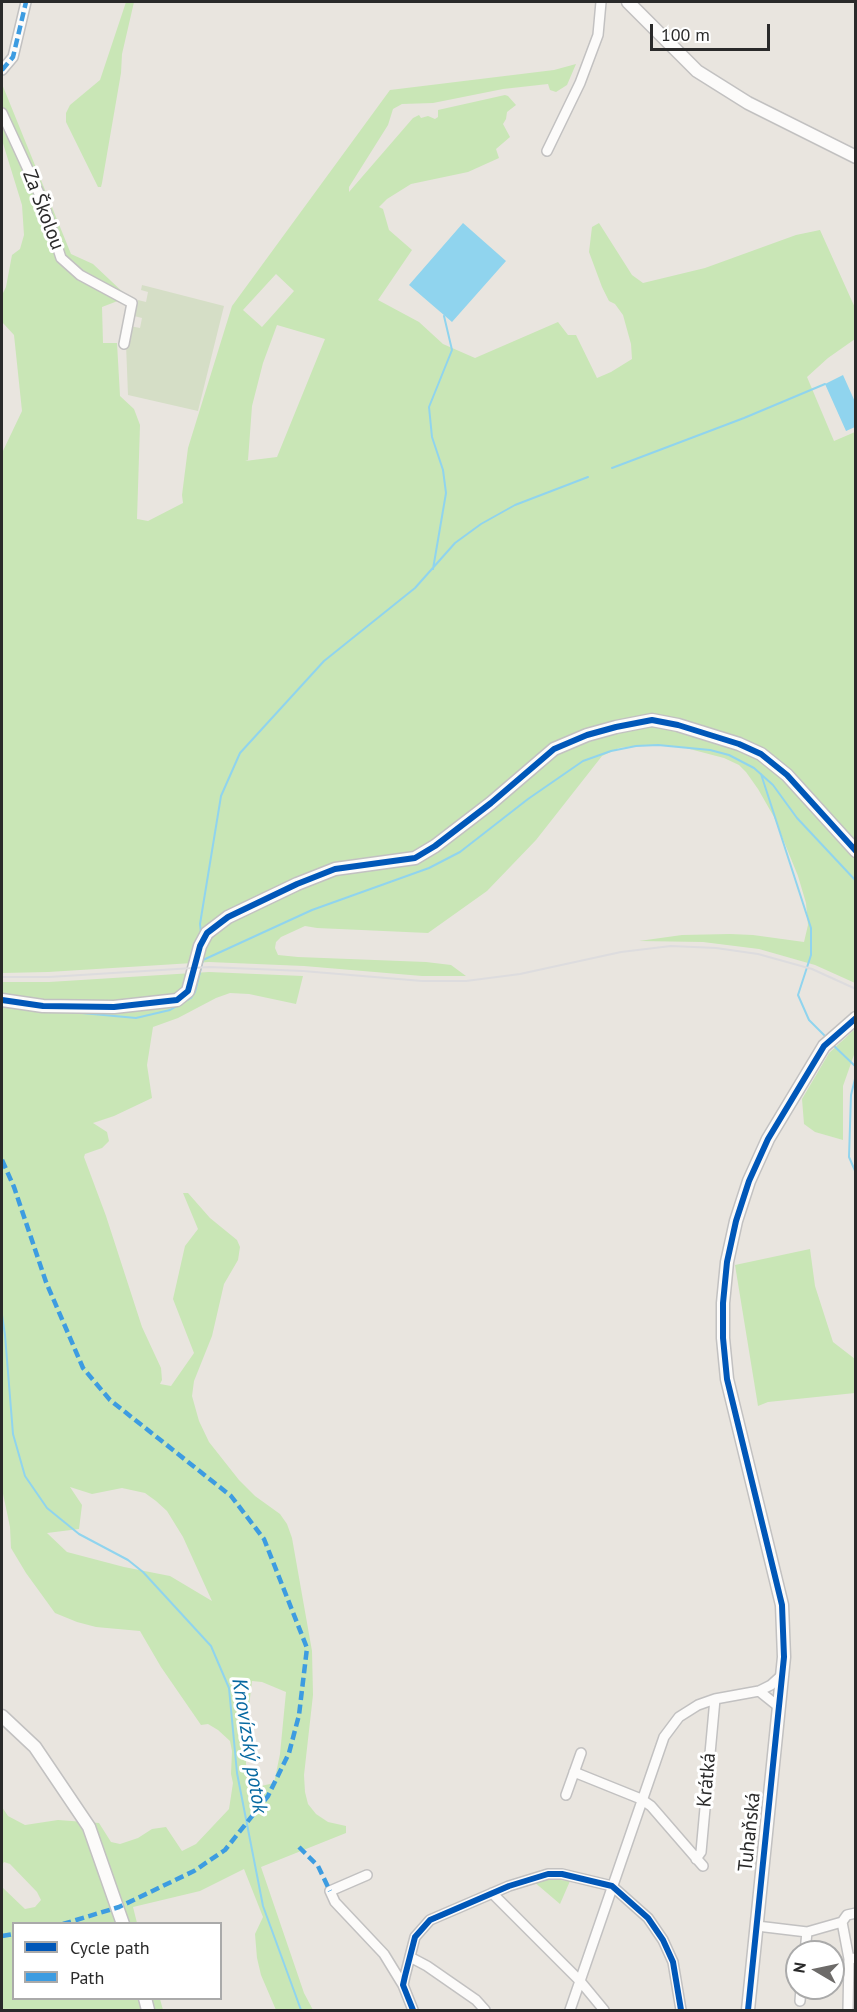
<!DOCTYPE html>
<meta charset="utf-8">
<style>
body{margin:0}
#map{position:relative;width:857px;height:2012px;overflow:hidden;background:#e9e5df;font-family:"PT Sans",sans-serif}
canvas{display:block}
.frame{position:absolute;inset:0;border:3px solid #2a2a2a;pointer-events:none}
.legend{position:absolute;left:12px;top:1922px;width:210px;height:78px;box-sizing:border-box;background:#fff;border:2px solid #aaa;margin:0;padding:8px 10px;list-style:none;font-size:18px;color:#2a2a2a}
.legend li{display:flex;align-items:center;gap:12px;height:30px}
.legend b{width:30px;border:2px solid #aaa}
.north{position:absolute;left:785px;top:1940px;width:60px;height:60px;box-sizing:border-box;background:#fff;border:2px solid #aaa;border-radius:50%;rotate:279deg;font-size:16px;font-weight:700;line-height:24px;text-align:center;color:#2a2a2a}
.north::after{content:'';display:block;margin:auto;width:21px;height:27px;background:#6d6b69;clip-path:polygon(50% 0,100% 100%,50% 72%,0 100%)}
.scale{position:absolute;left:650px;top:24px;width:120px;height:27px;box-sizing:border-box;border:3px solid #2a2a2a;border-top:0;padding-left:8px;font-size:18px;line-height:21px;white-space:nowrap;color:#2a2a2a;-webkit-text-stroke:4px #fff;paint-order:stroke}
</style>
<div id="map">
<canvas width="857" height="2012"></canvas>
<div class="frame"></div>
<ul class="legend">
<li><b style="height:8px;background:#0057b8"></b>Cycle path</li>
<li><b style="height:8px;background:#3d9ce1"></b>Path</li>
</ul>
<div class="north">N</div>
<div class="scale">100 m</div>
</div>
<script>
const ctx = document.querySelector('canvas').getContext('2d');
ctx.lineJoin = 'round';
function paint(path, color) {
  ctx.fillStyle = color;
  ctx.fill(path, 'evenodd');
}
function toPath(rows) {
  const path = new Path2D();
  for (const r of rows) {
    path.moveTo(r[0], r[1]);
    for (let i = 2; i < r.length; i += 2) path.lineTo(r[i], r[i + 1]);
  }
  return path;
}
function strokePath(path, color, width, dash) {
  ctx.strokeStyle = color;
  ctx.lineWidth = width;
  ctx.lineCap = dash ? 'butt' : 'round';
  ctx.setLineDash(dash || []);
  ctx.stroke(path);
}
function write(font, color, halo, rows, align = 'center') {
  ctx.font = font + ' "PT Sans",sans-serif';
  ctx.lineWidth = 6;
  ctx.setLineDash([]);
  ctx.textBaseline = 'middle';
  ctx.strokeStyle = halo;
  ctx.fillStyle = color;
  for (const [text, x, y, turn = 0] of rows) {
    ctx.save();
    ctx.translate(x, y);
    ctx.rotate((+turn || 0) * Math.PI / 180);
    ctx.textAlign = isNaN(turn) ? turn : align;
    if (halo) ctx.strokeText(text, 0, 0);
    ctx.fillText(text, 0, 0);
    ctx.restore();
  }
}
paint(toPath([
 [126,2,134,2,122,54,121,73,102,183,101,187,98,187,66,122,66,113,70,105,100,80],
 [576,64,567,85,556,92,550,90,548,84,503,89,433,103,402,104,393,109,388,125,349,187,349,192,413,118,419,115,421,118,428,116,435,119,438,117,438,110,505,95,508,96,516,105,507,112,506,119,503,124,510,137,496,149,499,158,468,172,411,184,387,199,379,207,383,209,389,230,412,250,378,300,419,322,443,344,475,358,558,322,568,335,576,335,597,378,611,372,632,359,631,344,623,315,615,304,609,301,602,287,589,252,592,227,599,223,632,275,643,283,705,268,796,235,820,230,856,310,855,339,828,358,807,377,834,441,855,432,855,983,815,965,759,949,703,942,639,941,682,935,730,934,753,935,804,942,808,925,806,903,798,876,774,817,758,789,746,772,739,765,724,758,682,747,659,745,634,746,619,748,602,756,536,840,487,891,428,933,317,928,305,926,281,937,276,942,275,948,278,955,298,957,426,962,451,965,466,976,422,976,304,966,209,962,48,972,2,973,2,453,22,411,14,335,2,322,2,295,6,287,12,255,20,249,24,235,22,205,2,140,2,84,71,254,93,264,128,297,102,307,103,343,117,343,120,396,134,409,140,425,137,519,148,521,183,503,182,495,188,448,232,306,390,90,554,70],
 [276,274,294,291,262,327,243,310],
 [277,325,325,339,277,457,245,461,248,460,252,406,263,363],
 [209,972,303,976,296,1004,249,994,230,993,216,998,178,1018,153,1027,147,1065,152,1098,114,1116,93,1123,107,1132,109,1141,102,1148,85,1154,84,1157,106,1216,142,1327,161,1368,162,1380,160,1384,171,1386,194,1353,173,1299,185,1246,198,1229,183,1193,188,1193,210,1218,237,1240,240,1247,238,1260,224,1284,212,1336,194,1381,192,1396,199,1421,209,1442,239,1480,255,1496,280,1514,287,1524,292,1538,312,1651,313,1695,304,1775,305,1792,308,1804,316,1814,328,1822,346,1826,346,1833,261,1867,304,1993,313,2010,276,2010,261,1975,257,1958,255,1934,263,1917,244,1869,200,1891,133,1907,137,1923,14,1924,14,1998,160,1999,163,2010,2,2010,2,1887,25,1909,35,1907,41,1900,37,1892,10,1864,4,1862,2,1865,2,1807,8,1816,25,1825,58,1820,99,1823,111,1842,120,1844,138,1838,152,1829,166,1827,182,1851,196,1844,229,1809,233,1783,231,1774,232,1751,230,1741,218,1730,208,1724,201,1725,161,1667,140,1631,96,1627,77,1622,55,1613,26,1573,11,1548,10,1527,2,1489,2,982,49,982],
 [70,1487,92,1494,122,1488,145,1493,156,1501,167,1511,183,1537,212,1601,170,1576,124,1567,67,1552,47,1533,79,1529,82,1505],
 [252,1681,262,1682,286,1692,280,1754,274,1783,257,1787,248,1783,246,1764,246,1732],
 [855,1029,855,1052,843,1086,843,1140,815,1132,804,1124,802,1099,829,1053],
 [810,1249,815,1286,833,1342,855,1359,855,1393,768,1402,758,1406,735,1265],
 [550,1878,550,1879,570,1881,560,1904,533,1881]
]), '#c9e6b6');
paint(toPath([
 [142,285,224,306,198,411,128,395,126,344,130,326,140,328,142,318,134,316,138,300,146,302,148,292,141,290]
]), '#d5dec6');
paint(toPath([
 [463,223,506,261,452,322,409,285],
 [843,375,856,404,855,427,846,431,825,384]
]), '#90d4ee');
strokePath(toPath([
 [612,468,744,418,825,384],
 [433,569,446,493,443,470,432,437,429,407,452,350,444,316],
 [761,774,811,928,811,955,798,995,809,1020,826,1037],
 [201,933,200,924,221,796,240,753,324,661,415,588,455,543,481,524,515,505,588,477],
 [2,1007,8,1007],
 [71,1012,136,1018,170,1010,191,998,195,992,203,960,312,910,429,868,460,852,528,799,583,761,611,751,636,746,658,745,710,750,729,755,754,768,773,785,797,818,856,881],
 [832,1044,856,1067],
 [856,1075,851,1095,849,1157,856,1173],
 [2,1315,5,1335,13,1434,25,1476,47,1508,79,1534,128,1560,143,1572,211,1646,229,1688,237,1773,263,1906,301,2010]
]), '#90d4ee', 2);
const minor = toPath([
 [2,70,13,57,26,2],
 [2,113,43,202,61,258,80,275,132,303,124,344],
 [547,151,580,83,598,35,601,2],
 [759,1691,779,1707],
 [574,1772,641,1799,651,1806,703,1866],
 [566,1795,581,1753],
 [696,1859,701,1852,715,1699],
 [367,1875,330,1891,335,1902,384,1954,403,1985],
 [492,1893,580,1981,604,2010],
 [842,1922,849,1959,856,1958],
 [757,1926,807,1932,842,1922,847,1915,856,1913],
 [805,1952,807,1932],
 [410,1957,427,1966,476,2000,485,2010],
 [800,2001,801,1988],
 [413,2010,403,1985,405,1976,415,1937,430,1920,509,1886,548,1874,562,1874,612,1886,648,1918,663,1940,673,1962,681,2010],
 [570,2010,664,1737,679,1717,698,1705,715,1699,759,1691,771,1685,782,1675],
 [848,2010,849,1959]
]);
const tertiary = toPath([
 [628,2,697,71,748,103,856,157],
 [2,1000,43,1006,114,1007,177,1000,188,991,200,946,207,933,228,917,297,884,335,869,415,858,435,846,491,803,554,749,587,735,616,727,652,720,678,725,739,744,761,754,787,775,856,851],
 [2,1716,35,1747,89,1827,123,1924],
 [145,1998,148,2010],
 [748,2010,784,1657,782,1605,727,1379,723,1338,723,1303,727,1262,736,1221,749,1181,768,1139,824,1046,856,1018]
]);
strokePath(minor, '#c2c1c1', 12);
strokePath(tertiary, '#c2c1c1', 15);
strokePath(minor, '#fcfbfa', 9);
strokePath(tertiary, '#fcfbfa', 12);
strokePath(toPath([
 [2,977,49,977,209,967,303,971,422,981,466,981,520,974,621,952,671,946,716,948,758,954,812,969,856,989]
]), '#dddcde', 2);
strokePath(toPath([
 [2,70,13,57,26,2],
 [2,1160,14,1187,46,1282,83,1368,110,1400,231,1496,264,1539,307,1648,299,1715,289,1753,268,1796,225,1850,194,1871,119,1907,63,1924],
 [299,1847,318,1866,330,1891],
 [2,1936,14,1934]
]), '#3d9ce1', 4.5, [9, 4.5]);
strokePath(toPath([
 [2,1000,43,1006,114,1007,177,1000,188,991,200,946,207,933,228,917,297,884,335,869,415,858,435,846,491,803,554,749,587,735,616,727,652,720,678,725,739,744,761,754,787,775,856,851],
 [413,2010,403,1985,405,1976,415,1937,430,1920,509,1886,548,1874,562,1874,612,1886,648,1918,663,1940,673,1962,681,2010],
 [748,2010,784,1657,782,1605,727,1379,723,1338,723,1303,727,1262,736,1221,749,1181,768,1139,824,1046,856,1018]
]), '#0057b8', 6);
write('20px', '#2a2a2a', '#fff', [
 ["Za Školou",43,210,69],
 ["Krátká",707,1780,-85],
 ["Tuhaňská",750,1832,-84]
]);
write('italic 21px', '#0769a1', '#fff', [
 ["Knovízský potok",249,1746,81]
]);
</script>
